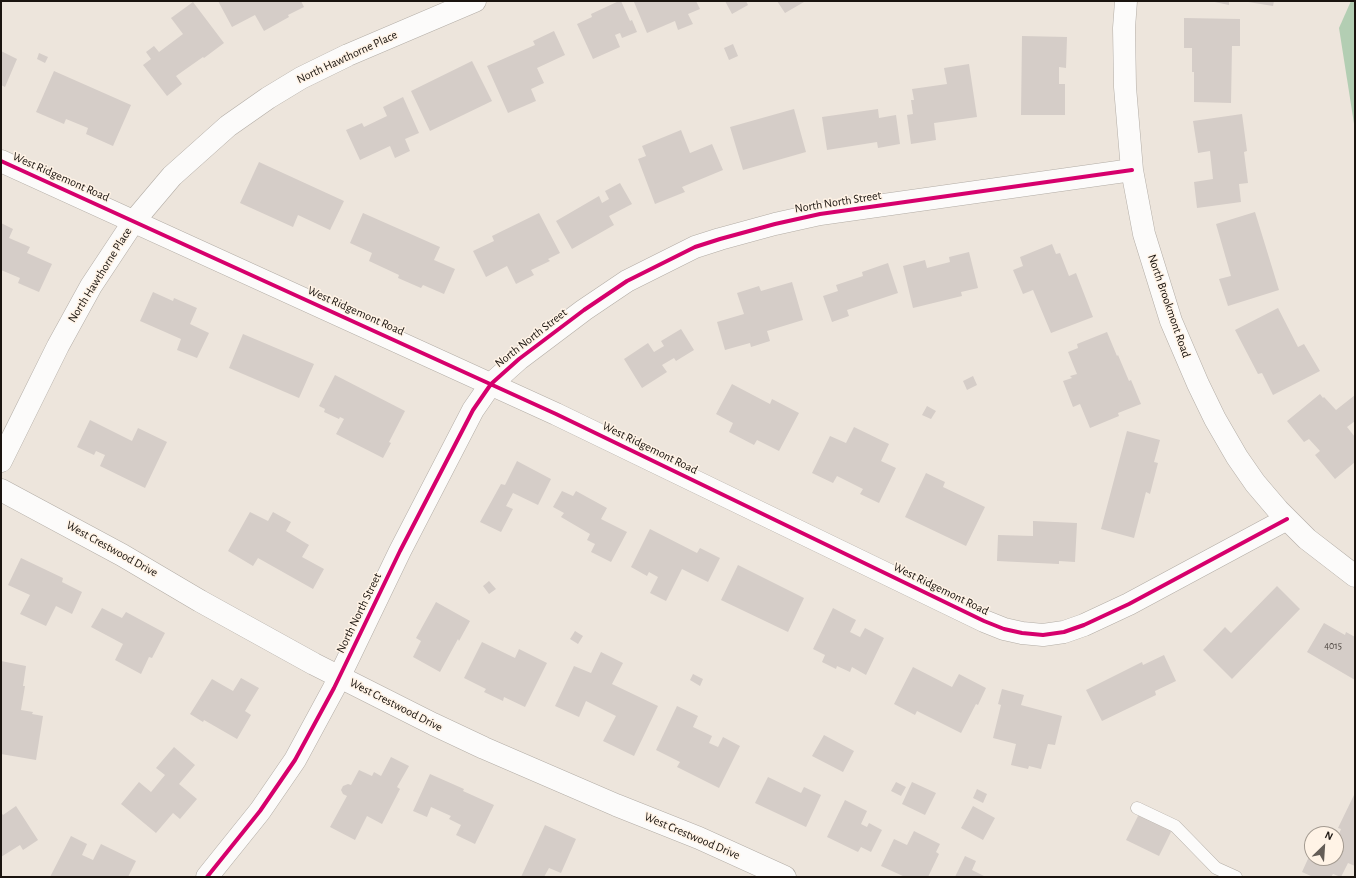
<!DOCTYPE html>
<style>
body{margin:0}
#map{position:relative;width:1356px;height:878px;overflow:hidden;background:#ede5dc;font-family:"Alegreya Sans",sans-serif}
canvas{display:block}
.frame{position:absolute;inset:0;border:2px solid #1a140f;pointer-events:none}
.north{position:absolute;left:1304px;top:826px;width:40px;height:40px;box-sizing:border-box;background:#fff3e6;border:1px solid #a39a90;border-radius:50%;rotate:25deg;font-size:11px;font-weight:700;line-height:16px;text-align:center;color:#1a140f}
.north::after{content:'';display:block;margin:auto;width:14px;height:18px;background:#645d57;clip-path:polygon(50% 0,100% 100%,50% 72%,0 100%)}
</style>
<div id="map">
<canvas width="1356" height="878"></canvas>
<div class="frame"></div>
<div class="north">N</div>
</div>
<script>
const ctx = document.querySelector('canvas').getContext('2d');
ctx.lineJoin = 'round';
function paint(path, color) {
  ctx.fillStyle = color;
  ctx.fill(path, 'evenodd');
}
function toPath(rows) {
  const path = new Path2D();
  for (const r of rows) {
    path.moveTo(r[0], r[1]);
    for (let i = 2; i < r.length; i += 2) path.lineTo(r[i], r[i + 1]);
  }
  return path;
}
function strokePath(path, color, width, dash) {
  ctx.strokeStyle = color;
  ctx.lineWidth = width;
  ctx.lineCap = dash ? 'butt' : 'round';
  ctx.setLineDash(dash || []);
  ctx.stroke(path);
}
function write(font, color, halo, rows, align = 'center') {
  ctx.font = font + ' "Alegreya Sans",sans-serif';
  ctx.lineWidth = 3;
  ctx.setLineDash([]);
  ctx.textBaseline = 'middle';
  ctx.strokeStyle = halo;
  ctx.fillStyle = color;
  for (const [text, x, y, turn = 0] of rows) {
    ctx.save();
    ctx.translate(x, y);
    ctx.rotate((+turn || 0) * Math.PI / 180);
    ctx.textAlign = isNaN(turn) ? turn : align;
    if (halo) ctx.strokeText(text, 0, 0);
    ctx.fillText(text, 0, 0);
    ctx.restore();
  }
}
paint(toPath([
 [1351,1,1355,1,1355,130,1339,28]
]), '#b3ceb3');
paint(toPath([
 [218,1,301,1,304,7,288,15,289,17,264,31,255,15,232,27],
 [619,1,621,1,630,21,632,20,637,32,622,38,620,33,615,35,620,47,593,59,577,24,592,17,591,14],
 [635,1,696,1,700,9,688,14,693,24,678,30,675,21,647,33,634,2],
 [725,1,746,1,748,5,732,14],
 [777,1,803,1,804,2,785,13],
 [1210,1,1229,1,1229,5],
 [1242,1,1274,1,1273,6],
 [193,2,224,43,204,58,203,57,176,76,182,84,167,96,143,65,151,59,146,52,154,46,159,52,183,34,171,18],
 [1184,18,1240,19,1240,46,1232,46,1231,103,1194,102,1194,72,1192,72,1192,48,1184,48],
 [554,31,565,55,537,68,544,83,531,89,536,101,508,113,487,66,535,45,533,41],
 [1022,36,1067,37,1066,68,1059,67,1059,84,1065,84,1065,115,1021,115],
 [733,44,738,56,729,60,724,48],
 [1,51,17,59,5,87,1,85],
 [39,53,48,57,45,63,37,59],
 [472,61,492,101,430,131,411,91],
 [969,64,977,117,934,123,936,140,911,144,907,115,913,114,911,100,914,100,912,89,947,84,944,68],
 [54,71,131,105,113,146,86,134,88,128,66,119,64,124,36,112],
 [403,97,419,133,405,139,410,151,395,158,390,146,360,160,346,130,362,123,364,127,387,116,383,107],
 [794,109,806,152,743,170,730,127],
 [878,109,879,118,896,115,900,144,878,148,877,142,827,150,822,117],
 [1242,114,1247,151,1244,152,1248,183,1239,184,1241,202,1197,208,1194,182,1213,179,1210,151,1198,153,1193,121],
 [681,130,690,153,712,144,723,170,682,187,685,192,655,204,638,159,646,156,642,146],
 [259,162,344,201,330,230,298,215,293,227,240,203],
 [620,183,632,204,609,216,614,225,572,249,556,221,599,196,602,203,609,199,605,191],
 [1255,212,1279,290,1228,306,1219,279,1231,276,1216,224],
 [363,213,440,247,434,260,455,269,444,294,423,285,421,288,398,278,399,275,369,261,372,253,350,243],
 [539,213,560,253,548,259,550,261,531,270,534,275,516,284,507,266,486,277,473,251,494,241,492,236],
 [1,223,13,229,9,238,30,247,27,253,52,264,39,292,18,283,20,278,1,270],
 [1052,244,1056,254,1060,253,1069,276,1076,273,1093,317,1051,333,1033,290,1023,294,1013,270,1023,266,1020,257],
 [969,252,978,288,961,292,962,296,913,308,903,266,925,260,927,268,950,262,949,257],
 [888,263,898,293,847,310,849,316,832,322,823,296,838,291,836,285,863,276,862,272],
 [792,282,803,320,767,331,770,341,751,347,750,343,725,350,717,322,744,314,737,293,759,286,761,291],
 [153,292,173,301,174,298,197,308,190,324,209,333,197,358,177,350,181,339,140,321],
 [1278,308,1298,347,1304,344,1320,371,1273,395,1262,373,1258,374,1235,330],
 [681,329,694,350,676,361,674,358,662,365,667,372,642,388,624,359,648,343,654,352,664,346,661,341],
 [1107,332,1117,356,1118,355,1129,381,1131,380,1141,404,1118,413,1119,416,1090,428,1080,404,1073,407,1063,381,1072,378,1070,376,1077,374,1068,352,1078,348,1077,344],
 [243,334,314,364,299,398,229,368],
 [335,375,405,411,389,442,391,443,383,458,336,434,344,419,340,417,339,419,324,412,325,409,319,406],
 [973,376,977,385,967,390,963,381],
 [732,384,770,404,772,399,799,413,779,451,757,440,754,445,729,432,733,423,716,414],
 [1320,394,1323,398,1324,397,1336,410,1355,395,1355,421,1347,427,1355,437,1355,462,1335,479,1315,455,1320,451,1309,439,1304,442,1287,421],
 [927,406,936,411,931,419,922,415],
 [90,420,132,441,138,428,167,442,145,488,100,466,105,455,96,451,94,455,77,447],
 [854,427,889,444,881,461,896,468,879,503,860,494,863,489,837,476,833,483,812,473,830,436,846,443],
 [1127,431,1160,440,1154,462,1158,463,1150,494,1146,492,1134,538,1101,529],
 [517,461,551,479,538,505,513,493,506,506,513,509,501,532,480,522,501,484,505,485],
 [926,473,945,482,943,487,985,507,966,546,905,517],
 [562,491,573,496,576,491,607,508,601,519,627,532,611,562,591,552,595,544,587,540,590,534,561,517,564,513,553,507],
 [250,512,268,521,273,512,291,522,286,531,309,545,302,557,324,569,313,589,258,558,253,566,228,551],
 [1033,521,1077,523,1075,562,1059,561,1059,564,997,561,998,535,1033,536],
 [650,529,697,553,700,548,720,558,708,582,682,569,666,601,650,593,658,577,649,572,647,576,631,567],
 [21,558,63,578,62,582,82,592,72,614,56,606,46,626,20,614,30,595,8,585],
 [738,565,804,598,788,632,721,600],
 [489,581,496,589,489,594,483,586],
 [1277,586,1300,609,1232,679,1203,650,1225,627,1231,633],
 [436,602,470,621,459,641,458,639,440,672,413,657,421,641,416,638],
 [102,608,122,618,126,612,165,633,152,658,149,657,141,674,115,660,123,644,91,627],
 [833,608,856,620,850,632,860,637,865,628,884,638,866,675,852,667,850,672,837,666,836,669,822,662,825,655,813,649],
 [1324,623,1345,635,1346,632,1355,637,1355,680,1307,652],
 [575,631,583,636,578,644,570,639],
 [482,642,515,658,519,649,547,663,525,707,504,697,503,701,484,692,486,689,464,678],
 [601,652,623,663,612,684,658,706,634,756,603,741,616,716,586,701,579,717,555,706,574,666,591,673],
 [1164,655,1176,681,1155,691,1156,695,1102,721,1086,690,1142,662,1143,665],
 [1,661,26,666,23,686,25,686,21,710,33,712,32,714,43,716,36,760,1,754],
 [913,667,952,687,959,674,986,688,978,705,976,704,961,733,917,711,915,715,894,704],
 [693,674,703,679,700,686,690,680],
 [241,678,259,688,245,711,251,715,237,739,204,720,203,722,190,714,212,679,233,691],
 [1002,689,1024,695,1021,705,1062,716,1055,745,1048,744,1041,769,1029,766,1028,769,1011,765,1016,744,993,738,1001,705,998,704],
 [677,706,698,716,693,727,712,736,709,743,718,747,723,737,740,746,719,788,677,767,680,762,656,750],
 [824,735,854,751,843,772,812,756],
 [174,747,195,765,179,784,197,799,180,819,173,813,156,833,121,804,139,782,151,792,165,775,156,768],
 [391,757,409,766,397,787,400,789,382,824,367,816,355,840,330,827,347,796,343,794,341,790,343,786,348,784,351,785,359,770,372,776,374,772,381,776],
 [430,774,464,789,463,791,494,805,475,844,456,835,461,825,449,819,451,816,431,807,427,817,413,811],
 [768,777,801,793,804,787,821,795,806,827,755,803],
 [896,782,906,787,901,796,891,791],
 [912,782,936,793,925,815,902,804],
 [977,789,987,794,983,803,973,798],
 [1354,795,1355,796,1355,866,1348,863,1341,877,1333,874,1331,877,1313,877,1302,872,1312,850,1312,858,1336,858,1336,834,1320,834,1324,826,1339,834,1341,829,1338,828],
 [845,800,867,811,861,824,867,827,869,823,882,830,871,852,861,847,858,852,827,837],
 [16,806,38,840,23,850,20,845,1,857,1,812,3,815],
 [973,806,995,818,983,840,961,828],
 [1139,814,1172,830,1159,856,1126,840],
 [545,825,576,839,561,873,549,868,544,877,521,877],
 [914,831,940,844,936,852,939,854,928,877,905,877,881,866,894,839,907,845],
 [71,836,87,844,82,855,93,860,101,844,136,861,128,877,50,877],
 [1310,837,1312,838,1312,846,1307,844],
 [965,856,976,861,972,870,986,877,955,877]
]), '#d5cdc8');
const lane = toPath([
 [1137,808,1175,826,1216,868,1236,877]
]);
const street = toPath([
 [1126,1,1124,28,1125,87,1132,170,1144,234,1171,321,1198,384,1215,419,1237,457,1255,483,1278,510,1307,539,1355,576],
 [1,161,556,414,984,621,1004,629,1022,633,1043,635,1064,632,1084,625,1129,604,1287,519],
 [1,461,58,346,91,286,134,221,172,176,228,126,268,98,301,78,348,55,475,1],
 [1,490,122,555,200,601,314,664,433,724,484,748,616,805,699,838,785,877],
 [207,877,260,811,295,760,334,688,400,551,473,410,491,384,519,359,584,310,627,281,695,247,720,239,775,224,820,214,1132,170]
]);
strokePath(lane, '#b2aca5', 13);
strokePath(street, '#b2aca5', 23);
strokePath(lane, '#fcfbfa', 12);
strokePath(street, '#fcfbfa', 22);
strokePath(toPath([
 [1,161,556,414,984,621,1004,629,1022,633,1043,635,1064,632,1084,625,1129,604,1287,519],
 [207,877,260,811,295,760,334,688,400,551,473,410,491,384,519,359,584,310,627,281,695,247,720,239,775,224,820,214,1132,170]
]), '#d6006c', 4);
write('10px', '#49423d', null, [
 ["4015",1333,646]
]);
write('12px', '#1a140f', '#fff3e6', [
 ["North Hawthorne Place",347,57,-25],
 ["West Ridgemont Road",61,177,24],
 ["North North Street",838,202,-9],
 ["North Hawthorne Place",100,275,-58],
 ["North Brookmont Road",1169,306,71],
 ["West Ridgemont Road",356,311,24],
 ["North North Street",531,338,-38],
 ["West Ridgemont Road",650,448,26],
 ["West Crestwood Drive",112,549,29],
 ["West Ridgemont Road",941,589,26],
 ["North North Street",359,613,-64],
 ["West Crestwood Drive",396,705,27],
 ["West Crestwood Drive",692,836,23]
]);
</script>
